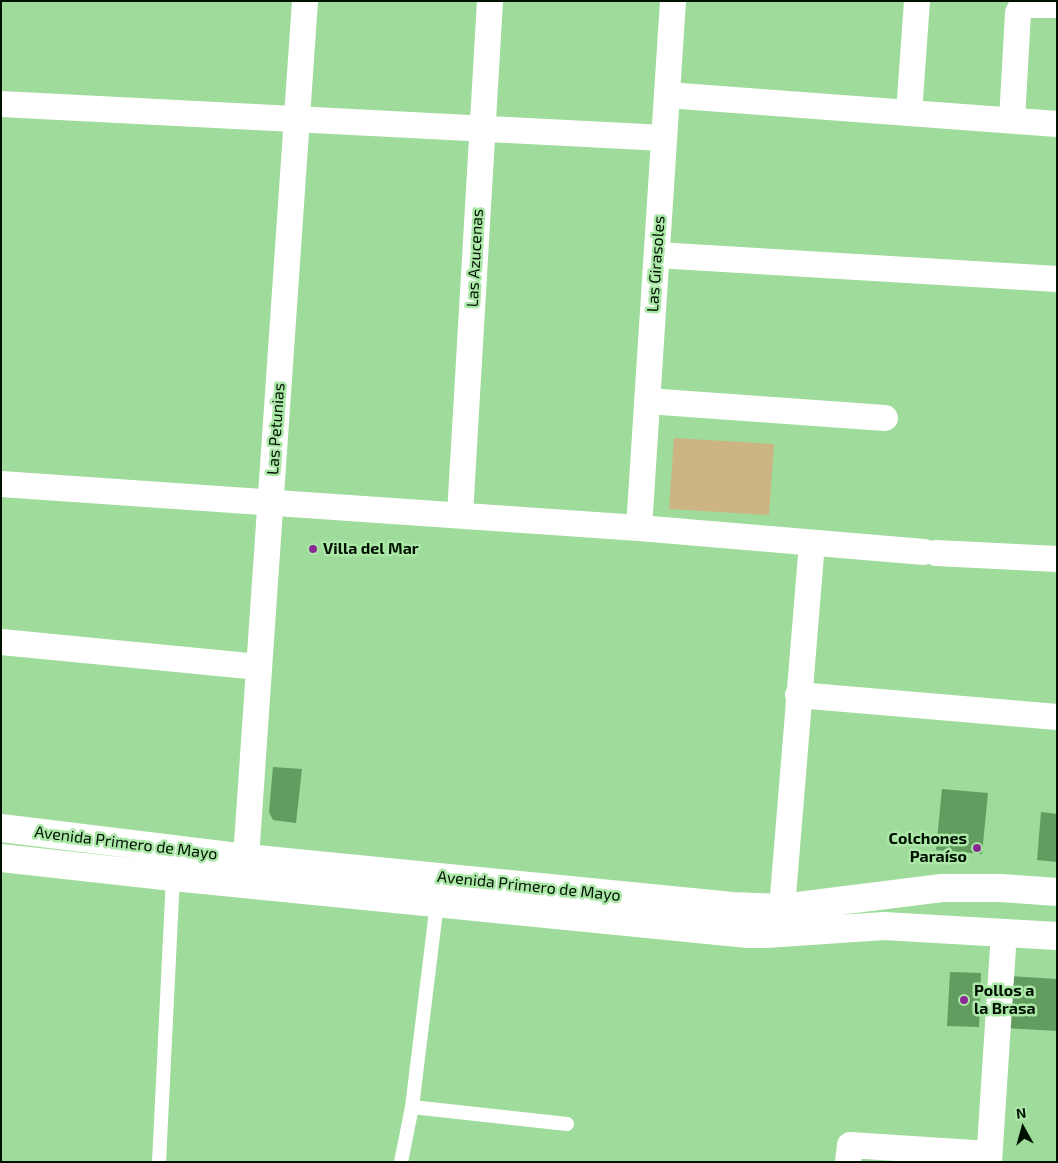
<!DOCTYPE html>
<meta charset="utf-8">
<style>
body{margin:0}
#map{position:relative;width:1058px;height:1163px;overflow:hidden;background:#9fdb9b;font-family:"Exo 2",sans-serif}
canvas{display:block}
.frame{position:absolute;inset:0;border:2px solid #010;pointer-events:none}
.north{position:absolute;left:998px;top:1103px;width:50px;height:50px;-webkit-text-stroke:4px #ace9a8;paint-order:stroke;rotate:353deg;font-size:14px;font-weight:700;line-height:20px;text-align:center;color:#010}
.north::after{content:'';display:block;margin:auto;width:18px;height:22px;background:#010;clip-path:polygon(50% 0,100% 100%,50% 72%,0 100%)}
</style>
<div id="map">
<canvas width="1058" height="1163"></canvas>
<div class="frame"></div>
<div class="north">N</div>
</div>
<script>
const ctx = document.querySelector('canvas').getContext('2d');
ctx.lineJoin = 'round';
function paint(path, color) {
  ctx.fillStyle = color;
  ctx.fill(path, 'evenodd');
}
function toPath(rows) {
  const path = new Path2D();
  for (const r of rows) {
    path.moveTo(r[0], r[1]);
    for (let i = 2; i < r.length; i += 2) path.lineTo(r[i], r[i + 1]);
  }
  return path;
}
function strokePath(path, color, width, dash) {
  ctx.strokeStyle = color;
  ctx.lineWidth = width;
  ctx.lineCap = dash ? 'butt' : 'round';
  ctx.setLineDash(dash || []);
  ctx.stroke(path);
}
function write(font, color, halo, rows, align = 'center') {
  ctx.font = font + ' "Exo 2",sans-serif';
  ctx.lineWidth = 5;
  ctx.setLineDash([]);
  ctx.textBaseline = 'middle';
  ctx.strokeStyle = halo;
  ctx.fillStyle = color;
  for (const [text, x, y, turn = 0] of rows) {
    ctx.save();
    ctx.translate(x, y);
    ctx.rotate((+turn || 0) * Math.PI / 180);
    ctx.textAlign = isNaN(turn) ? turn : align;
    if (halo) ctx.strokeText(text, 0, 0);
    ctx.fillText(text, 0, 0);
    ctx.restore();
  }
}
paint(toPath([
 [674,438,774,444,769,515,669,509]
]), '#cdb483');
paint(toPath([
 [273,767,302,769,296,823,273,820,269,812],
 [942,789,988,793,982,854,936,850],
 [1041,812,1057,814,1057,862,1037,860],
 [950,972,981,973,979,1027,947,1026],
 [1009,976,1057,979,1057,1031,1005,1028]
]), '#629c5f');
strokePath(toPath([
 [412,1107,567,1124],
 [159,1162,173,877],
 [401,1162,412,1107,437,903]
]), '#fff', 14);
strokePath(toPath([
 [667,95,1057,124],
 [1,104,664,138],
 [909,113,917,1],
 [1012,120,1018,13,1021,7,1026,5,1057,5],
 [657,255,1057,279],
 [647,401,885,418],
 [1,484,639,528,924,552],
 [460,515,490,1],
 [639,528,673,1],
 [936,553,1057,559],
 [1,642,259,667],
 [798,695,1057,717],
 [246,858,305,1],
 [782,908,812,543],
 [848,1162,850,1145,989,1154],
 [989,1162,1004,932]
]), '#fff', 26);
strokePath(toPath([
 [1,828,246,858,732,906,782,908,942,888,1001,888,1057,892],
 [1,858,173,877,748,934,766,934,884,926,1057,936]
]), '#fff', 28);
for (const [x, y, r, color] of [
 [313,549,5,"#892a94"],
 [977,848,5,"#892a94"],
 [964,1000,5,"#892a94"]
]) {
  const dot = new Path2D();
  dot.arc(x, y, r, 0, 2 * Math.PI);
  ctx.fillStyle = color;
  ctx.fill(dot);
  strokePath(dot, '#ace9a8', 2);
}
write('16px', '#010', '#ace9a8', [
 ["Las Azucenas",475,258,-87],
 ["Las Girasoles",656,264,-86],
 ["Las Petunias",276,429,-86],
 ["Avenida Primero de Mayo",126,843,7],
 ["Avenida Primero de Mayo",529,886,6]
]);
write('bold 16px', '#010', '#ace9a8', [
 ["Villa del Mar",323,549],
 ["Colchones",967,839,"right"],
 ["Paraíso",967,857,"right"],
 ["Pollos a",974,991],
 ["la Brasa",974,1009]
], 'left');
</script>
